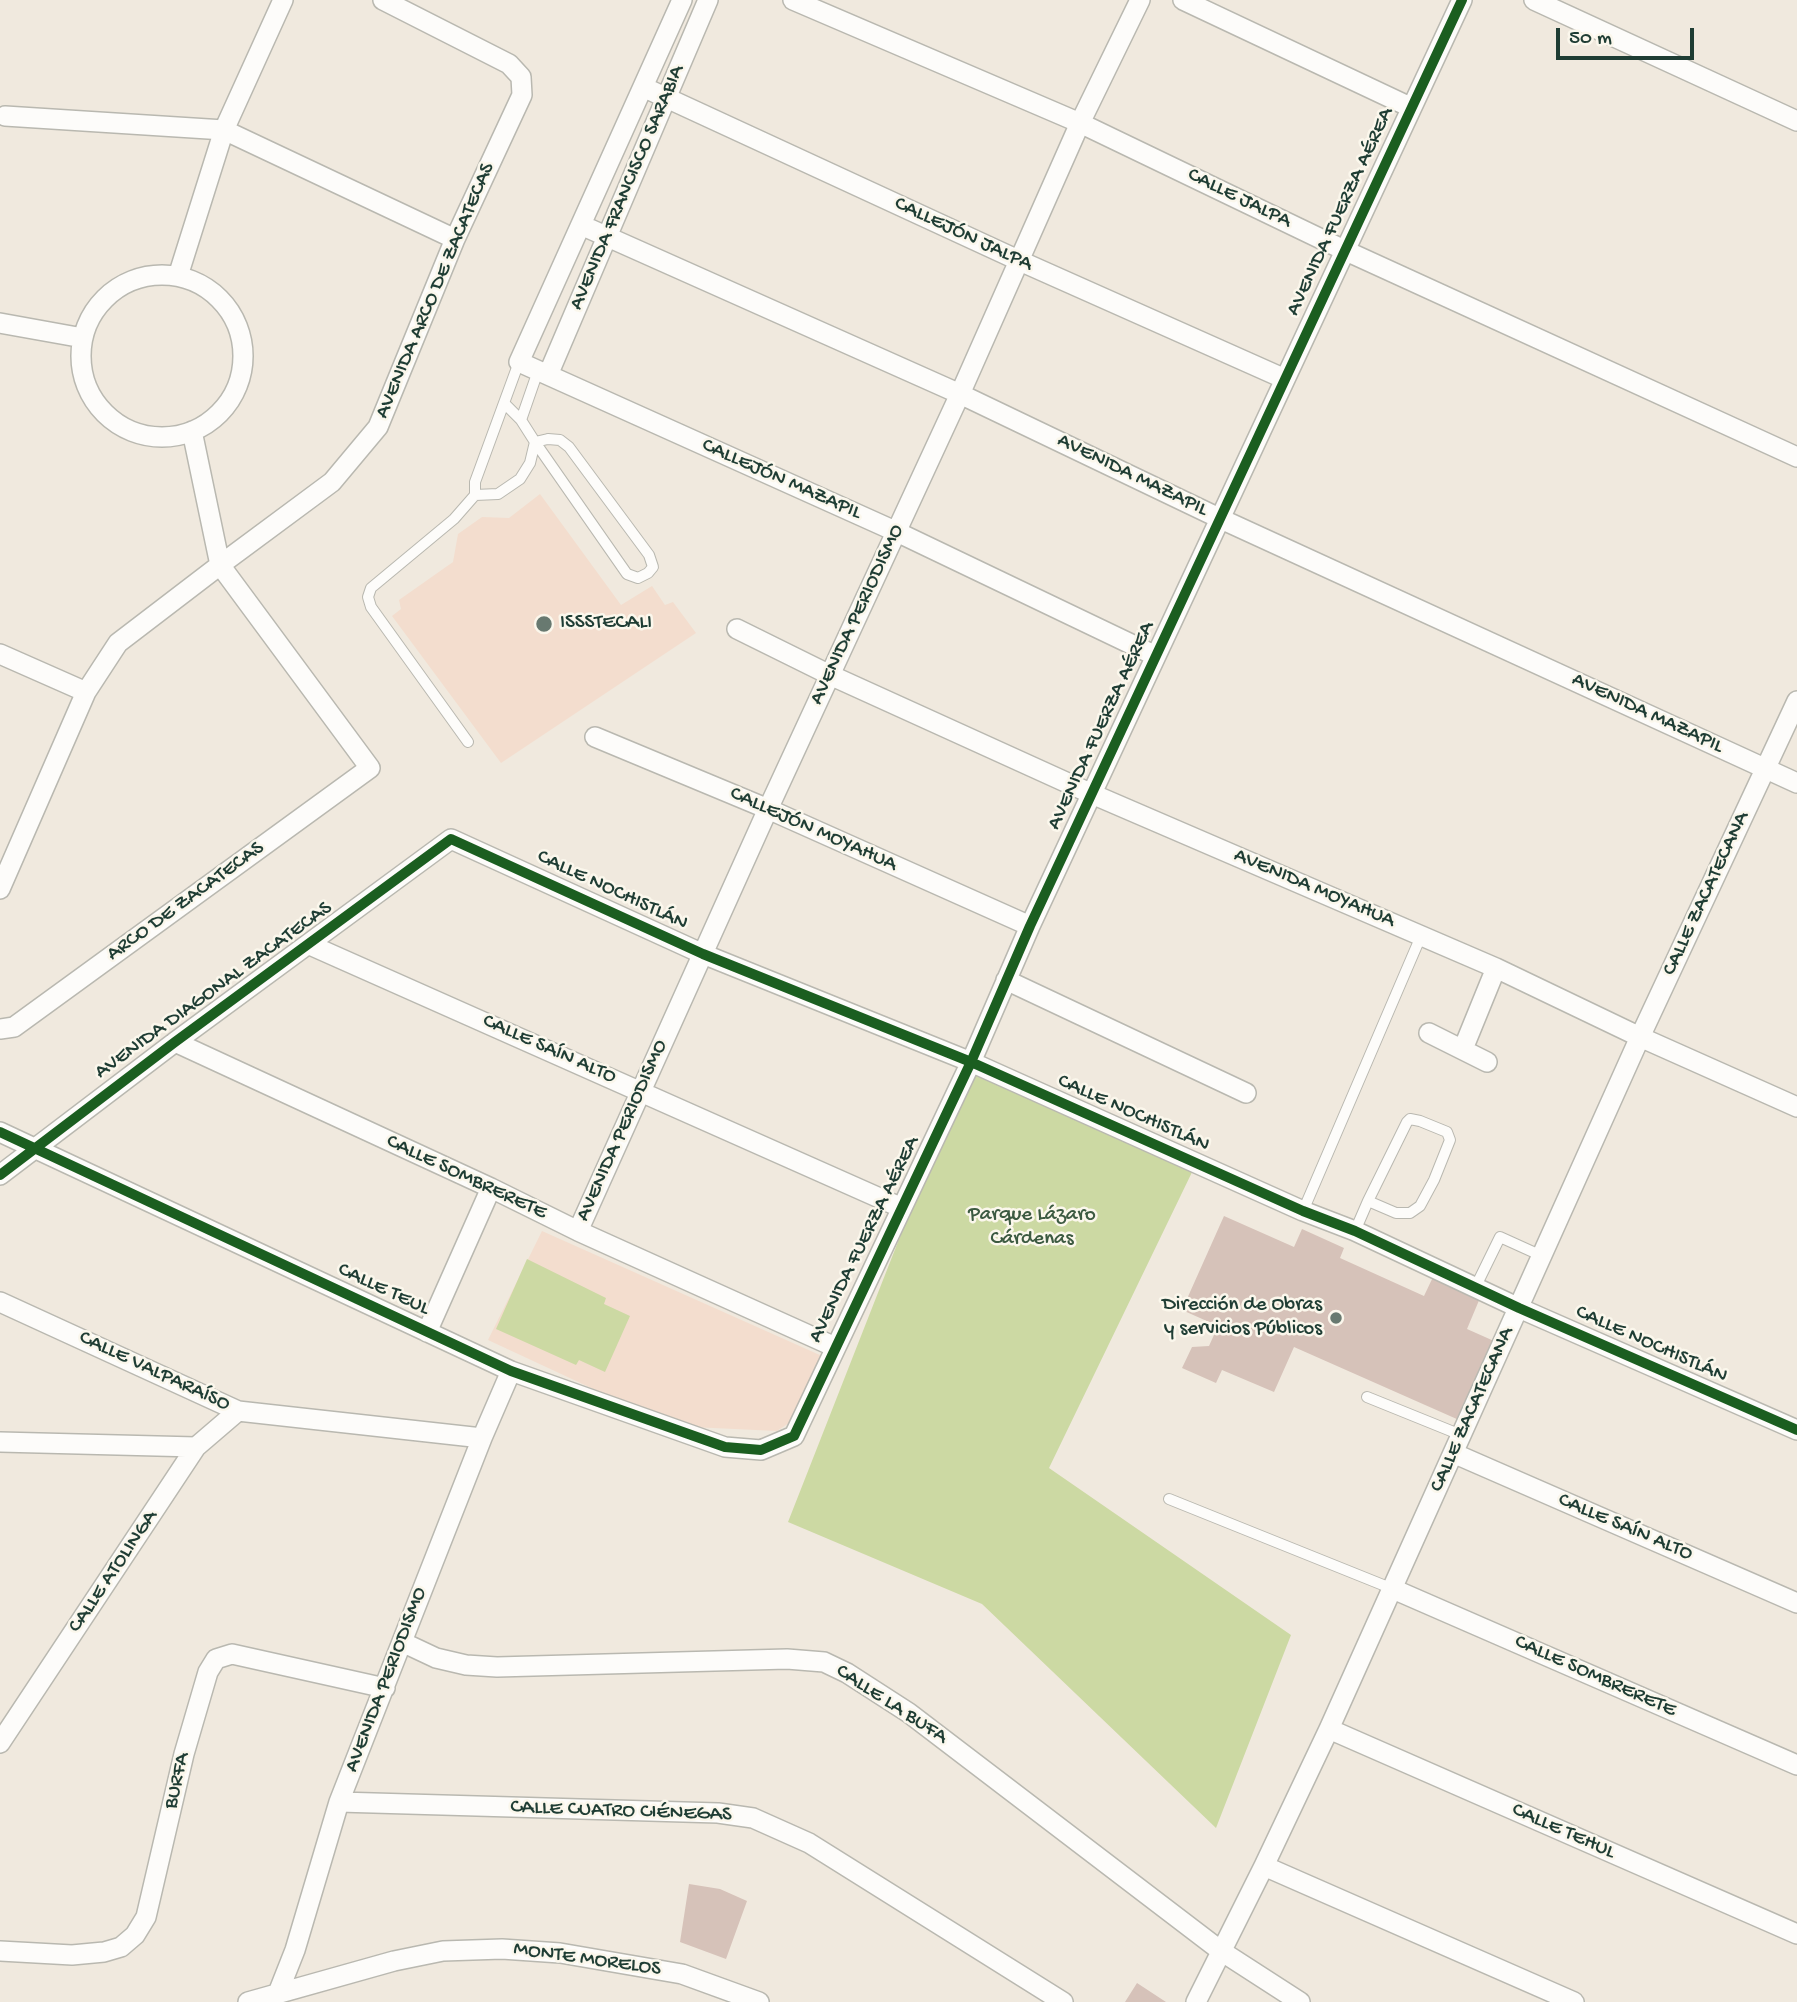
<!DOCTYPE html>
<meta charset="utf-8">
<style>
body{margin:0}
#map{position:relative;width:1797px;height:2002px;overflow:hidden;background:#f0e9de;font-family:"Gochi Hand",sans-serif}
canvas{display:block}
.scale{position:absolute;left:1556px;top:28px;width:138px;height:32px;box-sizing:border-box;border:4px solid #1f3d34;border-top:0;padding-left:9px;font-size:21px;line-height:24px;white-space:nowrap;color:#1f3d34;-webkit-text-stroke:5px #fbf7ec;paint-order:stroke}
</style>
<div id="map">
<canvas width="1797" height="2002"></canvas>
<div class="scale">50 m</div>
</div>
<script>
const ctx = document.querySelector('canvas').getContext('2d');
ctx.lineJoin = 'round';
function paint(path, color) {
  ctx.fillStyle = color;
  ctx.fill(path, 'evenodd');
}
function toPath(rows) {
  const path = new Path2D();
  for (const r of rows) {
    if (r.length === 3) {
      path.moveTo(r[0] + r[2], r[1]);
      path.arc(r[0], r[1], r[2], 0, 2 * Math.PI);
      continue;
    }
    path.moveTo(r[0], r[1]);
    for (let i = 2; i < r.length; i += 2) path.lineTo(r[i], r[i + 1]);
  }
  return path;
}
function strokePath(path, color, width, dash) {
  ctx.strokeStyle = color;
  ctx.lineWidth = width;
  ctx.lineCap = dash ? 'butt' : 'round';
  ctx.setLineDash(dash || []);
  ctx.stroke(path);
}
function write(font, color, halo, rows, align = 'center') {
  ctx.font = font + ' "Gochi Hand",sans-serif';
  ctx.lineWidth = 5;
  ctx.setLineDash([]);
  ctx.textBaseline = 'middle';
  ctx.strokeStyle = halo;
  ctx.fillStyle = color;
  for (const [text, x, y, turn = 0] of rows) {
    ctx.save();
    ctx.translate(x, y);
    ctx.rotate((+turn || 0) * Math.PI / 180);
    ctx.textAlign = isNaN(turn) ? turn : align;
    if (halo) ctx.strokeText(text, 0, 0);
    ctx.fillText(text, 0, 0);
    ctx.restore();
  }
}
paint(toPath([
 [540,494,621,605,652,586,665,605,673,602,696,633,501,763,392,616,401,609,399,600,453,562,458,534,482,517,509,518],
 [542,1231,822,1356,792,1421,777,1431,692,1427,602,1393,488,1340]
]), '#f3ddce');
paint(toPath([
 [967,1066,1195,1166,1049,1468,1291,1635,1216,1828,982,1604,788,1522],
 [527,1259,606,1298,604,1304,630,1316,605,1372,579,1360,576,1365,496,1329]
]), '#ccd9a3');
paint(toPath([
 [1224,1216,1294,1247,1302,1229,1344,1248,1340,1258,1424,1296,1433,1277,1480,1298,1467,1329,1494,1341,1459,1420,1294,1347,1274,1392,1222,1370,1216,1383,1182,1368,1192,1347,1209,1346,1218,1326,1182,1310],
 [689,1884,720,1889,747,1901,726,1959,680,1942],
 [1137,1983,1166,2002,1125,2002]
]), '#d6c2b9');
const lane = toPath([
 [521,420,538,371],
 [548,439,560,440,569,447,649,555,653,567,648,573,638,578,627,574,535,442,548,439],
 [475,495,498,494,520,479,530,463,535,442,521,420,504,403],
 [468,742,371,607,368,597,371,588,454,519,475,495,475,482,519,362],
 [1303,1211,1421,936],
 [1355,1231,1368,1201,1407,1122,1410,1119,1420,1121,1447,1132,1450,1140,1434,1180,1420,1206,1410,1213,1396,1213,1368,1201],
 [1475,1288,1500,1237,1542,1256],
 [1367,1397,1461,1435],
 [1169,1499,1393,1589]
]);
const street = toPath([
 [682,0,519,362,897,532,1156,656],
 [793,0,1080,123,1344,250,1797,457],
 [1183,0,1410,107],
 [1534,0,1797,121],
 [643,87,1020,261,1285,379],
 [5,116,224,130,455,239],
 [581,225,960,394,1221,519,1797,783],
 [162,356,81],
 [178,276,224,130,283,0],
 [0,323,83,338],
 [548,375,708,0],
 [737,629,830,675,1092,794,1496,968,1640,1037,1797,1107],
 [0,654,86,692],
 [595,737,768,809,1030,926],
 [0,889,86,692,118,643,220,565,332,482,378,427,455,239,522,95,521,77,509,64,383,0],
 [310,945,902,1208],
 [1006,980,1246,1093],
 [0,1029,14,1027,370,768,220,565,192,431],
 [1429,1033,1487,1062],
 [175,1042,491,1188,578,1231,835,1347],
 [1463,1049,1496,968],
 [0,1132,511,1371,725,1447,761,1450,794,1436,971,1062,1030,926,1462,0],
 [0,1175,175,1042,451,839,703,954,971,1062,1303,1211,1355,1231,1519,1308,1797,1430],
 [578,1231,768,809,960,394,1080,123,1140,0],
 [0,1302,238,1411,482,1438],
 [427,1332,491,1188],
 [0,1442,196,1447],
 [1453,1453,1797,1603],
 [1393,1589,1797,1765],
 [402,1642,436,1658,466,1665,497,1667,787,1659,824,1662,847,1673,909,1713,1221,1951,1300,2002],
 [1329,1729,1797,1934],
 [0,1743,196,1447,238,1411],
 [339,1802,718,1813,753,1818,809,1843,1063,2002],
 [1264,1866,1574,2002],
 [0,1951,72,1955,104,1952,121,1947,135,1935,146,1917,184,1754,208,1672,216,1659,232,1654,385,1688],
 [278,1993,295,1950,339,1802,482,1438,511,1371],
 [248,2002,394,1961,443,1951,502,1949,560,1953,682,1974,759,2002],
 [1196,2002,1264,1866,1329,1729,1640,1037,1797,701]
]);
strokePath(lane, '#b9b8b0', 12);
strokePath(street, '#b9b8b0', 22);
strokePath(lane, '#fdfcfa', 10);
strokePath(street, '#fdfcfa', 19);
strokePath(toPath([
 [0,1132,511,1371,725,1447,761,1450,794,1436,971,1062,1030,926,1462,0],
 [0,1175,175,1042,451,839,703,954,971,1062,1303,1211,1355,1231,1519,1308,1797,1430]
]), '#1b5e20', 10);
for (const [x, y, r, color] of [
 [544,624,9,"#687970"],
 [1336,1318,7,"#687970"]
]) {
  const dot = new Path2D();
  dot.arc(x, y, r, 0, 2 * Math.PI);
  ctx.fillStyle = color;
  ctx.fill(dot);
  strokePath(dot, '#fbf7ec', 2.5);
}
write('21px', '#1f3d34', '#fbf7ec', [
 ["AVENIDA FRANCISCO SARABIA",628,188,-67],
 ["CALLE JALPA",1239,199,26],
 ["AVENIDA FUERZA AÉREA",1341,212,-65],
 ["CALLEJÓN JALPA",963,235,25],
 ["AVENIDA ARCO DE ZACATECAS",436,291,-67],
 ["AVENIDA MAZAPIL",1132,476,26],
 ["CALLEJÓN MAZAPIL",781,480,24],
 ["AVENIDA PERIODISMO",858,615,-65],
 ["AVENIDA MAZAPIL",1647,714,25],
 ["AVENIDA FUERZA AÉREA",1102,726,-65],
 ["CALLEJÓN MOYAHUA",813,830,24],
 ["AVENIDA MOYAHUA",1314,889,23],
 ["CALLE NOCHISTLÁN",612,891,25],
 ["CALLE ZACATECANA",1707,894,-65],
 ["ARCO DE ZACATECAS",186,902,-36],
 ["AVENIDA DIAGONAL ZACATECAS",214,991,-36],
 ["CALLE SAÍN ALTO",549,1050,24],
 ["CALLE NOCHISTLÁN",1133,1114,24],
 ["AVENIDA PERIODISMO",623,1131,-66],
 ["CALLE SOMBRERETE",466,1178,25],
 ["AVENIDA FUERZA AÉREA",865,1240,-64],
 ["CALLE TEUL",383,1290,25],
 ["CALLE NOCHISTLÁN",1651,1345,24],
 ["CALLE VALPARAÍSO",154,1372,25],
 ["CALLE ZACATECANA",1473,1410,-66],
 ["CALLE SAÍN ALTO",1625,1528,23],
 ["CALLE ATOLINGA",114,1572,-56],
 ["CALLE SOMBRERETE",1595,1677,24],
 ["AVENIDA PERIODISMO",387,1680,-69],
 ["CALLE LA BUFA",891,1705,33],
 ["BURFA",178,1781,-77],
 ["CALLE CUATRO CIÉNEGAS",621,1812,2],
 ["CALLE TEHUL",1563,1832,24],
 ["MONTE MORELOS",587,1960,8]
]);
write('21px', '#1f3d34', '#fbf7ec', [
 ["ISSSTECALI",560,624],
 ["Dirección de Obras",1322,1306,"right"],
 ["y servicios Públicos",1322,1330,"right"]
], 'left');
write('21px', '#3c5a41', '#fbf7ec', [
 ["Parque Lázaro",1032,1216],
 ["Cárdenas",1032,1240]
]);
</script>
